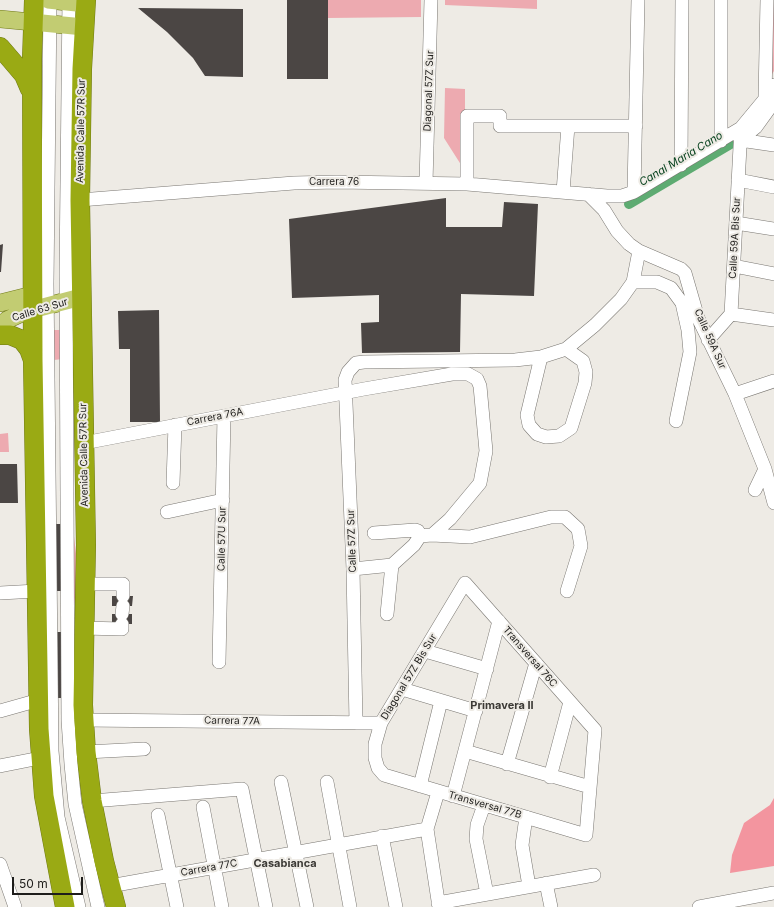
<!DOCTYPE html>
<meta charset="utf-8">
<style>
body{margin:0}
#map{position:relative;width:774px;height:907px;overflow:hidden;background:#eeebe5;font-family:Inter,sans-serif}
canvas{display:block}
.scale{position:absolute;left:12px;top:877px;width:71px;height:18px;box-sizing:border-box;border:2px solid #1e1d1b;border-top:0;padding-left:5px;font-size:12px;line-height:14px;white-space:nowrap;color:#1e1d1b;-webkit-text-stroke:3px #eeebe5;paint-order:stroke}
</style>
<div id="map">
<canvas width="774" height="907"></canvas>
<div class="scale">50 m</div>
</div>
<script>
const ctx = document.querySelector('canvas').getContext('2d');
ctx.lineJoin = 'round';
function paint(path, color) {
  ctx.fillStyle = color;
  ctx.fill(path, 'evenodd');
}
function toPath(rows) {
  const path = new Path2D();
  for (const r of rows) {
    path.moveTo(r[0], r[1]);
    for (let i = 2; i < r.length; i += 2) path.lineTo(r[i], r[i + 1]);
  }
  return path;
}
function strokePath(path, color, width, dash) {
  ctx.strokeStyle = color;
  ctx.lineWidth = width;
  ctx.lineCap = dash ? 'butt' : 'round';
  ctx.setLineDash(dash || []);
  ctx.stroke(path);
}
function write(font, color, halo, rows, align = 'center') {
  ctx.font = font + ' Inter,sans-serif';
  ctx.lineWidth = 4;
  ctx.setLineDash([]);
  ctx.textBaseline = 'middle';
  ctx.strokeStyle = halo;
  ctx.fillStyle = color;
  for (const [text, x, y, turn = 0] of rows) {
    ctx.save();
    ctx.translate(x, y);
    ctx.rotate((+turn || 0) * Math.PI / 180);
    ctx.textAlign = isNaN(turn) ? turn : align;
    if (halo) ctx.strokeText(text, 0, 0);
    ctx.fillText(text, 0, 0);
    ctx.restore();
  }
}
paint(toPath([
 [328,0,421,0,421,17,328,18],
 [445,0,537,0,537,9,445,5],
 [770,0,774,0,774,71,768,80],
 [445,88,465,89,465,171,444,138],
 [54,330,63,330,63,359,54,360],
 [8,433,9,452,0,452,0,434],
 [71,511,77,562,76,589,71,631]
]), '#edaab0');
paint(toPath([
 [774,798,774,866,730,873,732,855,744,823,770,805]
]), '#f3959f');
strokePath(toPath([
 [629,204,734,142,743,134]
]), '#5eab72', 10);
paint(toPath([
 [287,0,328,0,328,79,287,79],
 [138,8,243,9,243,77,205,76,193,58,167,32],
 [446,198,446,227,502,227,504,202,538,204,534,296,461,294,460,352,362,353,361,323,379,322,379,295,292,298,289,219],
 [3,244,1,272,0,272,0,245],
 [159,310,160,422,130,422,130,349,119,349,118,311],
 [0,464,17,464,18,503,0,503],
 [56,524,62,524,63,591,56,591],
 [112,596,133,596,132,606,112,606],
 [112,614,132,614,132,624,112,624],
 [57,632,63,632,64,698,57,698]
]), '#4b4644');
const minor = toPath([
 [50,0,47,284,52,751,58,817,79,907],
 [69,0,66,274,68,720,71,764,75,804,98,907],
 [765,98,767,0],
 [740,140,756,127,774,102],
 [740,140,774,145],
 [721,141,721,0],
 [681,165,682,0],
 [738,180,774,187],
 [426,183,431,0],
 [467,184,467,116,500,116,500,126,636,126],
 [563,192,568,126],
 [634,192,638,0],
 [588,194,604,210,617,231,629,244,639,251,681,269,685,273,698,318,735,394,765,469,774,503],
 [80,200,294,183,337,182,467,184,607,196,622,196,634,192,741,128,765,99,774,85],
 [736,223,774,229],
 [734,266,774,274],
 [633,282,657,282,671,288,682,303,688,330,690,352,676,421],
 [731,314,774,320],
 [708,340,731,314,741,128],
 [541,357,527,415,529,425,537,434,546,437,559,436,571,428,585,383,586,372,583,361,566,349],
 [735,394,774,381],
 [84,443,364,389,452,374,468,374,477,379,480,386,486,451,480,483,450,519,432,535],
 [173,483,175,425],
 [755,490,765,469],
 [167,512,223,500],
 [420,536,432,535,470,537,551,517,565,517,578,529,581,546,567,591],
 [353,569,392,565,414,545,420,536,418,531,415,530,374,533],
 [465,583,595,730,586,835,384,775,378,768,375,758,375,744,381,723,465,583],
 [85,584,123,584,123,596],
 [0,593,37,591],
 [122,614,123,606],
 [387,614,392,565],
 [83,628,122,629,122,624],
 [425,651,487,669],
 [219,662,224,416],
 [402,689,476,711],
 [0,711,39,700],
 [83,720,381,723],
 [356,723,353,569,345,380,348,372,356,363,364,362,515,360,541,357,566,349,595,325,621,299,633,282,639,251],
 [465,751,590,787],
 [86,752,144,749],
 [507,764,536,663],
 [0,766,40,758],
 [550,777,570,702],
 [281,782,307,907],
 [327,782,350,907],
 [420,786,441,701],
 [438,792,427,829,439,907],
 [453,796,499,621],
 [92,801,242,789,266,907],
 [484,805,477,825,476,839,487,894],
 [203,807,222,907],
 [158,815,177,907],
 [526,817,522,845,529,886],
 [382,836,396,907],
 [0,864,15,907],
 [546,883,551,907],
 [110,886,427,829],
 [438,903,594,875],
 [699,907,774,893]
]);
const major = toPath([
 [48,0,86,4],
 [0,19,84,27],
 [0,303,32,295],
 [0,326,7,320,24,312,81,297]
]);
const highway = toPath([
 [34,0,32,59,33,360,39,729,44,796,65,907],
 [86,0,82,69,80,200,86,545,83,705,86,752,92,801,104,861,116,907],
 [0,47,24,75,30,89],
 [0,335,10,335,22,340,29,349,33,360]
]);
strokePath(minor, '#7a7772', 14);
strokePath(major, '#6f7916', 18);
strokePath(highway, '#6f7916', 20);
strokePath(minor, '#fff', 13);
strokePath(major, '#c2cc72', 17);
strokePath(highway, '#9aaa14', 19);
write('10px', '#1e1d1b', '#eeebe5', [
 ["Diagonal 57Z Sur",429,91,-88],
 ["Avenida Calle 57R Sur",81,131,-89],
 ["Carrera 76",334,182],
 ["Calle 59A Bis Sur",735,238,-87],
 ["Calle 63 Sur",40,310,-17],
 ["Calle 59A Sur",710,339,66],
 ["Carrera 76A",215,417,-11],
 ["Avenida Calle 57R Sur",84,455,-91],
 ["Calle 57U Sur",222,539,-89],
 ["Calle 57Z Sur",352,541,-92],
 ["Transversal 76C",530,657,49],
 ["Diagonal 57Z Bis Sur",409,677,-59],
 ["Carrera 77A",232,721,1],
 ["Transversal 77B",485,805,16],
 ["Carrera 77C",209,868,-10]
]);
write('italic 11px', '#003e19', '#eeebe5', [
 ["Canal María Cano",681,159,-31]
]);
write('bold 11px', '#3c3a36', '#eeebe5', [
 ["Primavera II",502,706],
 ["Casabianca",285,864]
]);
</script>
